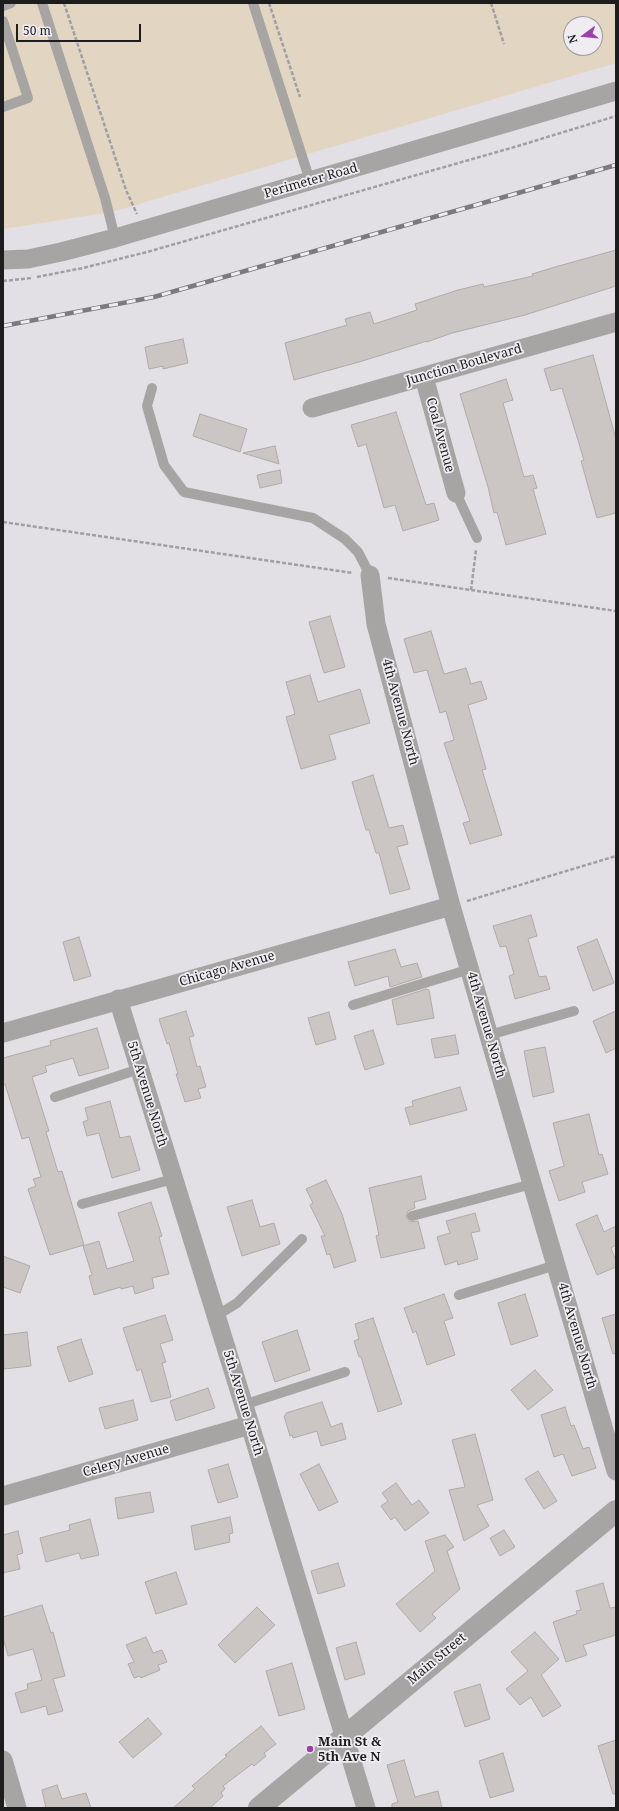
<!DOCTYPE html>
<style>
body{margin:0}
#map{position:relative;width:619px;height:1811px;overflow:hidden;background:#e2dfe5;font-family:"Noto Serif",serif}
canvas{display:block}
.frame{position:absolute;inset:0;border:4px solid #1e1d1e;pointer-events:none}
.north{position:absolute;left:563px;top:16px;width:40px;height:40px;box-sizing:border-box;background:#efedf2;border:1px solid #9b9a9d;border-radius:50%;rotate:254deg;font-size:11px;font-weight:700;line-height:16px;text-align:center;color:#1e1d1e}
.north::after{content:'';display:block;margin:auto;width:14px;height:18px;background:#9a41ad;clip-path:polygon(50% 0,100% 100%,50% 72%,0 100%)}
.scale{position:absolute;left:16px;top:24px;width:125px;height:18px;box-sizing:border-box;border:2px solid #1e1d1e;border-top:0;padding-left:5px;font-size:12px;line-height:14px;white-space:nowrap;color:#1e1d1e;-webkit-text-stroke:3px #efedf2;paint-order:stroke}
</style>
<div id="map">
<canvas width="619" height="1811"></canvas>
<div class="frame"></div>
<div class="north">N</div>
<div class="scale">50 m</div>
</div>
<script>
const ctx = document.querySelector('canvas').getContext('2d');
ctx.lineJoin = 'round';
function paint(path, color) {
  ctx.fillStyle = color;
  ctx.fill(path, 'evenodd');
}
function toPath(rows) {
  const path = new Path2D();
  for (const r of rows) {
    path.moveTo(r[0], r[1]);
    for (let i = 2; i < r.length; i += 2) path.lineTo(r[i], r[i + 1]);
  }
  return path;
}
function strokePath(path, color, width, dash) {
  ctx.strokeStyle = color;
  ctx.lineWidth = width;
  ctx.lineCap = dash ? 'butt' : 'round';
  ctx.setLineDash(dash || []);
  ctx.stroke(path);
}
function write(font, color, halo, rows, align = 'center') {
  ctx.font = font + ' "Noto Serif",serif';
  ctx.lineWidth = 3.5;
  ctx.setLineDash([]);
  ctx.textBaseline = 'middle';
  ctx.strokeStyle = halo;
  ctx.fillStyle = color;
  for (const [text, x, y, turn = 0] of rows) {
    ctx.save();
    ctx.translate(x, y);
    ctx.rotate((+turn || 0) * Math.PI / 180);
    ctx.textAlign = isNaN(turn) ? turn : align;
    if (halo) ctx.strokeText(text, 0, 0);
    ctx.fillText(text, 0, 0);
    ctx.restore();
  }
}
paint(toPath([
 [3,3,616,3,616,63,112,212,3,229],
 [571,24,595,24,595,48,571,48]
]), '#e2d5c2');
const building = toPath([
 [616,250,616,286,525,315,452,333,427,342,427,341,359,362,294,380,285,343,347,325,345,319,370,312,374,324,417,310,415,304,458,290,483,284,484,287,533,276,532,274,555,267,616,250],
 [183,339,188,363,163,369,163,366,149,369,145,347,183,339],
 [593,355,616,439,616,513,597,518,581,461,584,460,562,388,551,391,544,369,593,355],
 [506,379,513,400,503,403,524,477,533,475,537,488,533,489,546,534,506,545,497,512,494,513,488,487,460,394,506,379],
 [396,412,426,505,434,503,439,520,403,531,395,505,384,508,366,444,358,447,351,425,396,412],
 [200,414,247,429,240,452,193,436,200,414],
 [275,446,279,464,243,453,275,446],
 [280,470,282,483,260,488,257,475,280,470],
 [330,616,345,667,324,673,309,622,330,616],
 [431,631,444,674,466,668,471,684,481,681,487,699,468,705,486,769,482,770,502,835,470,844,463,823,470,821,444,743,454,740,446,711,440,713,427,670,414,673,404,639,431,631],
 [310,675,318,702,360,689,370,723,329,735,336,759,301,769,286,717,295,714,286,682,310,675],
 [373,775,389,828,403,825,408,844,397,847,410,889,390,894,379,853,376,853,369,830,366,830,352,782,373,775],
 [531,915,537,936,528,939,539,977,546,976,550,989,515,999,509,976,514,974,506,946,500,947,493,926,531,915],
 [79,937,91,976,74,981,63,942,79,937],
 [597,939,614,983,593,991,577,947,597,939],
 [395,949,401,967,417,963,422,977,390,987,388,976,355,986,348,962,395,949],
 [426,989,429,990,434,1018,397,1025,392,1000,426,989],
 [186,1011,194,1036,189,1037,197,1067,200,1066,206,1087,198,1089,201,1098,185,1102,176,1074,178,1074,169,1043,167,1044,159,1019,186,1011],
 [616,1011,616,1048,606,1053,593,1021,616,1011],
 [329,1012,336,1039,316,1045,308,1018,329,1012],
 [97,1028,109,1068,79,1076,73,1058,45,1066,47,1072,32,1077,49,1131,46,1132,58,1172,62,1171,84,1245,50,1255,28,1189,36,1186,33,1179,41,1177,29,1137,22,1139,5,1084,3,1085,3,1058,51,1045,50,1041,97,1028],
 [373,1030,384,1064,365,1070,354,1036,373,1030],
 [455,1035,459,1054,435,1058,431,1039,455,1035],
 [545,1047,554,1092,533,1097,524,1051,545,1047],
 [460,1087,467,1110,410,1125,405,1108,413,1106,412,1101,460,1087],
 [110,1101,120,1138,130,1136,140,1170,112,1178,99,1133,87,1136,83,1122,88,1120,85,1108,110,1101],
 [589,1114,599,1155,602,1154,608,1174,582,1182,585,1192,559,1201,549,1171,564,1166,553,1123,589,1114],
 [421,1176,426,1199,414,1202,415,1208,408,1211,406,1217,410,1222,418,1221,425,1248,381,1258,376,1236,379,1235,369,1188,421,1176],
 [326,1180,342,1214,356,1261,334,1268,330,1254,327,1255,321,1236,325,1236,310,1205,313,1203,306,1189,326,1180],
 [252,1200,260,1227,274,1223,280,1244,242,1256,227,1207,252,1200],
 [151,1202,162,1236,159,1237,169,1274,152,1278,154,1288,135,1294,133,1286,121,1289,121,1287,94,1295,89,1276,92,1275,83,1246,99,1241,107,1269,134,1261,118,1213,151,1202],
 [475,1213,480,1231,471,1233,478,1259,458,1265,457,1261,445,1265,437,1237,450,1233,446,1221,475,1213],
 [597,1215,604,1232,616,1226,616,1245,611,1248,616,1261,616,1267,597,1275,576,1224,597,1215],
 [3,1256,30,1266,20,1293,3,1287,3,1256],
 [444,1294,453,1318,444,1321,455,1355,427,1365,416,1331,413,1333,404,1308,444,1294],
 [525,1294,538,1336,511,1345,498,1303,525,1294],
 [616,1314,616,1353,613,1354,602,1318,616,1314],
 [165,1315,173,1340,160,1344,166,1362,162,1363,171,1397,151,1402,141,1369,137,1371,123,1328,165,1315],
 [373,1318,402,1404,378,1412,361,1357,359,1357,354,1341,359,1339,355,1324,373,1318],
 [297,1330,310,1370,275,1382,262,1342,297,1330],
 [27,1332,31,1366,4,1369,3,1335,27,1332],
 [81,1339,93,1374,69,1382,57,1347,81,1339],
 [535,1370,553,1390,528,1410,511,1390,535,1370],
 [208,1388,215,1408,176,1421,170,1401,208,1388],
 [133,1400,138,1420,105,1429,99,1408,133,1400],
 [322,1402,331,1427,342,1423,346,1439,321,1446,317,1431,293,1438,292,1435,290,1436,284,1416,286,1415,286,1413,322,1402],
 [565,1407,571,1426,574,1425,583,1449,589,1447,596,1468,572,1476,563,1454,554,1457,541,1415,565,1407],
 [475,1434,493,1500,477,1505,489,1526,464,1541,449,1490,465,1487,452,1440,475,1434],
 [228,1464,238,1497,218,1503,208,1470,228,1464],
 [319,1464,338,1502,319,1511,300,1474,319,1464],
 [538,1471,557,1501,544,1509,525,1479,538,1471],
 [396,1483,412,1505,419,1500,429,1513,405,1531,395,1517,391,1520,381,1506,388,1501,382,1493,396,1483],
 [150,1492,154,1512,118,1519,115,1498,150,1492],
 [230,1517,233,1533,229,1534,230,1542,195,1550,191,1526,230,1517],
 [90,1519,99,1555,81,1559,79,1553,46,1562,40,1538,70,1530,69,1525,90,1519],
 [504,1530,515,1547,500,1556,490,1538,504,1530],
 [18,1531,23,1553,17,1555,20,1569,3,1573,3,1535,18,1531],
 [445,1535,454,1547,447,1551,460,1589,432,1614,436,1618,420,1632,396,1604,435,1571,425,1541,445,1535],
 [338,1563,345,1586,318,1594,311,1571,338,1563],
 [176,1572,187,1604,156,1614,145,1582,176,1572],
 [603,1583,610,1608,616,1607,616,1635,583,1645,587,1655,566,1662,553,1622,577,1614,576,1611,581,1610,576,1591,603,1583],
 [42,1605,51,1633,53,1632,65,1676,53,1679,63,1711,48,1715,46,1706,21,1713,15,1693,28,1689,27,1684,42,1680,33,1649,8,1656,3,1637,3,1617,42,1605],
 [257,1607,275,1625,235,1663,218,1645,257,1607],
 [535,1632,559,1659,541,1675,561,1706,543,1717,531,1697,520,1705,506,1689,528,1671,511,1652,535,1632],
 [146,1637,153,1653,162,1650,167,1662,158,1665,160,1670,141,1678,140,1676,134,1678,128,1664,134,1662,126,1645,146,1637],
 [356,1642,365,1674,345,1680,336,1648,356,1642],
 [292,1663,305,1709,279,1716,266,1671,292,1663],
 [480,1684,490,1719,465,1727,454,1692,480,1684],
 [148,1718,162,1734,133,1758,119,1742,148,1718],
 [261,1726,276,1744,264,1753,266,1756,254,1766,252,1764,223,1786,225,1789,221,1793,223,1796,210,1808,173,1808,195,1789,192,1786,227,1756,225,1755,261,1726],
 [616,1740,616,1794,613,1794,598,1746,616,1740],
 [503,1753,514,1791,490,1798,479,1761,503,1753],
 [404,1760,415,1797,438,1791,442,1808,392,1808,392,1804,398,1802,387,1765,404,1760],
 [57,1785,62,1799,86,1793,91,1808,46,1808,42,1790,57,1785]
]);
paint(building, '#cbc5c3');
strokePath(building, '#b0aaa9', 1);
strokePath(toPath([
 [64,3,126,190,137,214],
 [269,3,300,97],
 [491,3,504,44],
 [37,277,83,268,147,252,518,146,616,116],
 [3,281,32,278],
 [3,522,353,573],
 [388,578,616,611],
 [471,590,476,550],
 [467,901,616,856]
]), '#a19fa3', 2.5, [4, 2]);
strokePath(toPath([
 [42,3,105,198,115,238],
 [253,3,310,181],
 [3,6,11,3],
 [3,21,28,98,3,107],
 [152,388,147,406,164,465,184,492,313,518,345,539,358,552,370,575],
 [456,493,477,538],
 [353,1005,470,969],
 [489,1035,574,1011],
 [55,1097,139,1069],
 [82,1204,173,1179],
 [412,1216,532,1184],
 [459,1295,556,1265],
 [216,1316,237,1303,302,1239],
 [243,1405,345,1372]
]), '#a7a5a3', 10);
strokePath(toPath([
 [3,260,28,259,61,252,115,238,616,91],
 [424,377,456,493],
 [312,408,616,322],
 [370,575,376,624,451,906,616,1471],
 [118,999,250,1425,366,1808],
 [3,1033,451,906],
 [3,1496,250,1425],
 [3,1760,17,1808]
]), '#a7a5a3', 19);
strokePath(toPath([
 [259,1808,616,1511]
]), '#a7a5a3', 22);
const rail = toPath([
 [3,326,154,297,616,165]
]);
strokePath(rail, '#7c7a7d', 4.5);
strokePath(rail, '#efedf2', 3, [9]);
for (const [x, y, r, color] of [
 [310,1749,4,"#9a41ad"]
]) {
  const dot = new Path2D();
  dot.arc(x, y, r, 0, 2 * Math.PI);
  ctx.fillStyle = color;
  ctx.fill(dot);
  strokePath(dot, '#efedf2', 1.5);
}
write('13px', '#1e1d1e', '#efedf2', [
 ["Perimeter Road",311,181,-16],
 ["Junction Boulevard",464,365,-16],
 ["Coal Avenue",440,435,75],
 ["4th Avenue North",400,712,75],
 ["Chicago Avenue",227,969,-16],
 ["4th Avenue North",486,1025,74],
 ["5th Avenue North",147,1094,73],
 ["4th Avenue North",577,1336,74],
 ["5th Avenue North",243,1403,73],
 ["Celery Avenue",126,1461,-16],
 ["Main Street",437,1659,-40]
]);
write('bold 13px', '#1e1d1e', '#efedf2', [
 ["Main St &",318,1742],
 ["5th Ave N",318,1757]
], 'left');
</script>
